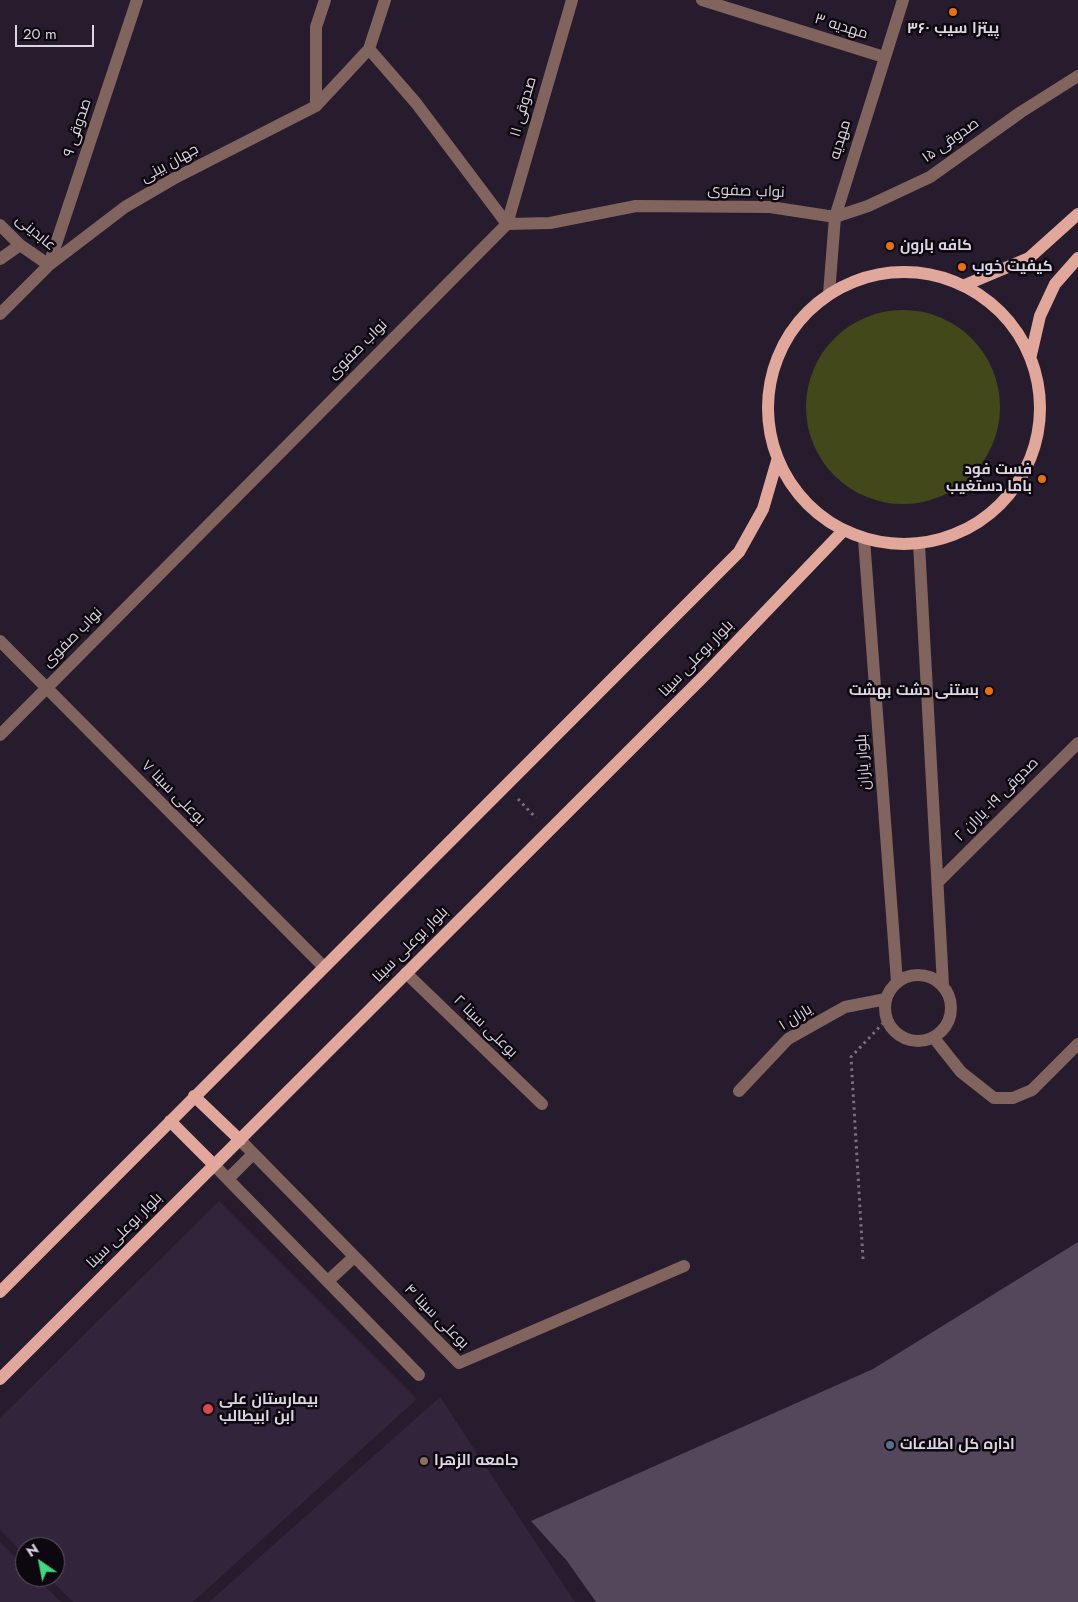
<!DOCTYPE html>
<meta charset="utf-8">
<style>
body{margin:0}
#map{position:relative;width:1078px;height:1602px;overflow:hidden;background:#271b2e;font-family:Jost,sans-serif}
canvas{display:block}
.north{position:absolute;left:15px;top:1537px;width:50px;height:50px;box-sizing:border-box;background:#0d0810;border:1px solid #605a64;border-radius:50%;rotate:327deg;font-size:14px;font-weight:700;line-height:20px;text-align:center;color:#ddd6e2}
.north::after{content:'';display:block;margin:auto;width:18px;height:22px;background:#41d77c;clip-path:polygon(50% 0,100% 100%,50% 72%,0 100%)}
.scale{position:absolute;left:15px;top:25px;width:79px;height:22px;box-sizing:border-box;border:2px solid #ddd6e2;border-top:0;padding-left:6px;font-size:15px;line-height:18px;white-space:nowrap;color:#ddd6e2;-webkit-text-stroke:4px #0d0810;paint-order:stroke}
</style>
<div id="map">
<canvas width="1078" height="1602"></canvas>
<div class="north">N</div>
<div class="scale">20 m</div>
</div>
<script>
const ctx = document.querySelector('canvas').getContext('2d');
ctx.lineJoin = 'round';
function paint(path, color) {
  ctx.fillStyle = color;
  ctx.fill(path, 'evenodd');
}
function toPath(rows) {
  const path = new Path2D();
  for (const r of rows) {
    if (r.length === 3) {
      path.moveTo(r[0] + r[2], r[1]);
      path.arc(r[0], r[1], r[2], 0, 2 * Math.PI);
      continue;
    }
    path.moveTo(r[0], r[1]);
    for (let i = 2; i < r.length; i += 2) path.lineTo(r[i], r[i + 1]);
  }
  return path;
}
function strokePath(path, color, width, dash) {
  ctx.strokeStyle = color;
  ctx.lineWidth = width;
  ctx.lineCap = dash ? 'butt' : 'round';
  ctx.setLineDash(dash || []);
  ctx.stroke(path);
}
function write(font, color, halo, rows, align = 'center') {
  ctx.font = font + ' Jost,Cairo,sans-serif';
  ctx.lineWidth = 5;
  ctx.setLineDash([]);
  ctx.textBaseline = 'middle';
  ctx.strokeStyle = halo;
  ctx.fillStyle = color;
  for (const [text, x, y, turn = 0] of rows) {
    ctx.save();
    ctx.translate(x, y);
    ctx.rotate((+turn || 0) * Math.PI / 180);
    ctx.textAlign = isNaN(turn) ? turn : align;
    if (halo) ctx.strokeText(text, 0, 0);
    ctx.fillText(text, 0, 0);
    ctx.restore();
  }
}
paint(toPath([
 [219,1201,417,1399,193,1602,73,1602,48,1577,55,1577,55,1547,25,1547,25,1555,0,1530,0,1418],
 [440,1397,575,1602,209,1602],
 [0,1542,25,1566,25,1577,36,1577,61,1602,0,1602]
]), '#32243b');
paint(toPath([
 [903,407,97]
]), '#42481a');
paint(toPath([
 [1078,1242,1078,1602,596,1602,567,1561,531,1521,873,1369]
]), '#54475b');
strokePath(toPath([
 [518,799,536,818],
 [863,1259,851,1057,886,1020]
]), '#796f7f', 3, [2.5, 4]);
strokePath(toPath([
 [702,0,884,57],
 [369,49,416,103,507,224],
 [316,106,316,27,325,0],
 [507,224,572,0],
 [0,225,20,245,49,265],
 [0,259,20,245],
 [49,265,137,0],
 [829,294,835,217,903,0],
 [0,314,49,265,125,207,173,179,316,106,369,49,385,0],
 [864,539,897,982],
 [919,544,943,985],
 [0,641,324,967],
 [0,735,507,224,550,223,636,206,770,207,835,217,868,206,930,177,1021,112,1078,76],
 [939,881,1078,743],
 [406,973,542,1104],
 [918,1008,33],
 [934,1038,961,1072,994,1098,1013,1098,1032,1090,1078,1044],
 [739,1091,788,1039,845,1007,886,999],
 [240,1140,459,1363,684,1266],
 [214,1165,419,1375],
 [228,1179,253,1154],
 [328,1281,354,1257]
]), '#81645e', 12);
strokePath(toPath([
 [904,408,136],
 [965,285,1029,258,1078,214],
 [1031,355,1040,316,1055,284,1078,258],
 [194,1096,240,1140],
 [170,1121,214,1165],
 [0,1292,739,552,763,509,777,461],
 [0,1379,705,675,843,531]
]), '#e2a79b', 12);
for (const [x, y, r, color] of [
 [953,12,5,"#e8710a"],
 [890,246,5,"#e8710a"],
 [962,267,5,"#e8710a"],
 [1042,479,5,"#e8710a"],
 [989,691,5,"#e8710a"],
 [208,1409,6,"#e0444e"],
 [890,1445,5,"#5c6f8a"],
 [424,1461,5,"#8d6e63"]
]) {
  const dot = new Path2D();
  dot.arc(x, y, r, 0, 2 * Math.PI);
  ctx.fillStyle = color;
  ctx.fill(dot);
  strokePath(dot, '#0d0810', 2);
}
write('15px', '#ddd6e2', '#0d0810', [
 ["مهدیه ۳",841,27,17],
 ["صدوقی ۱۱",524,107,-74],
 ["صدوقی ۹",78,128,-72],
 ["مهدیه",841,140,-73],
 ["صدوقی ۱۵",951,141,-35],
 ["جهان بینی",170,164,-29],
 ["نواب صفوی",746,192,2],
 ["عابدینی",35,233,40],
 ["نواب صفوی",358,350,-45],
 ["نواب صفوی",73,638,-45],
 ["بلوار بوعلی سینا",697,659,-46],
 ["بلوار یاران",864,762,-94],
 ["بوعلی سینا ۷",173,793,45],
 ["صدوقی ۱۹- یاران ۲",997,800,-45],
 ["بلوار بوعلی سینا",411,945,-45],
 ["یاران ۱",796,1018,-32],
 ["بوعلی سینا ۲",485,1027,44],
 ["بلوار بوعلی سینا",125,1231,-45],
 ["بوعلی سینا ۴",436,1317,45]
]);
write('bold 15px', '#ddd6e2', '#0d0810', [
 ["پیتزا سیب ۳۶۰",953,29,"center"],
 ["کافه بارون",900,246],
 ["کیفیت خوب",972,267],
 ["فست فود",1032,470,"right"],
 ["باما دستغیب",1032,487,"right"],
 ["بستنی دشت بهشت",979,691,"right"],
 ["بیمارستان علی",219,1400],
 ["ابن ابیطالب",219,1417],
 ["اداره کل اطلاعات",900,1445],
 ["جامعه الزهرا",434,1461]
], 'left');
</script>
